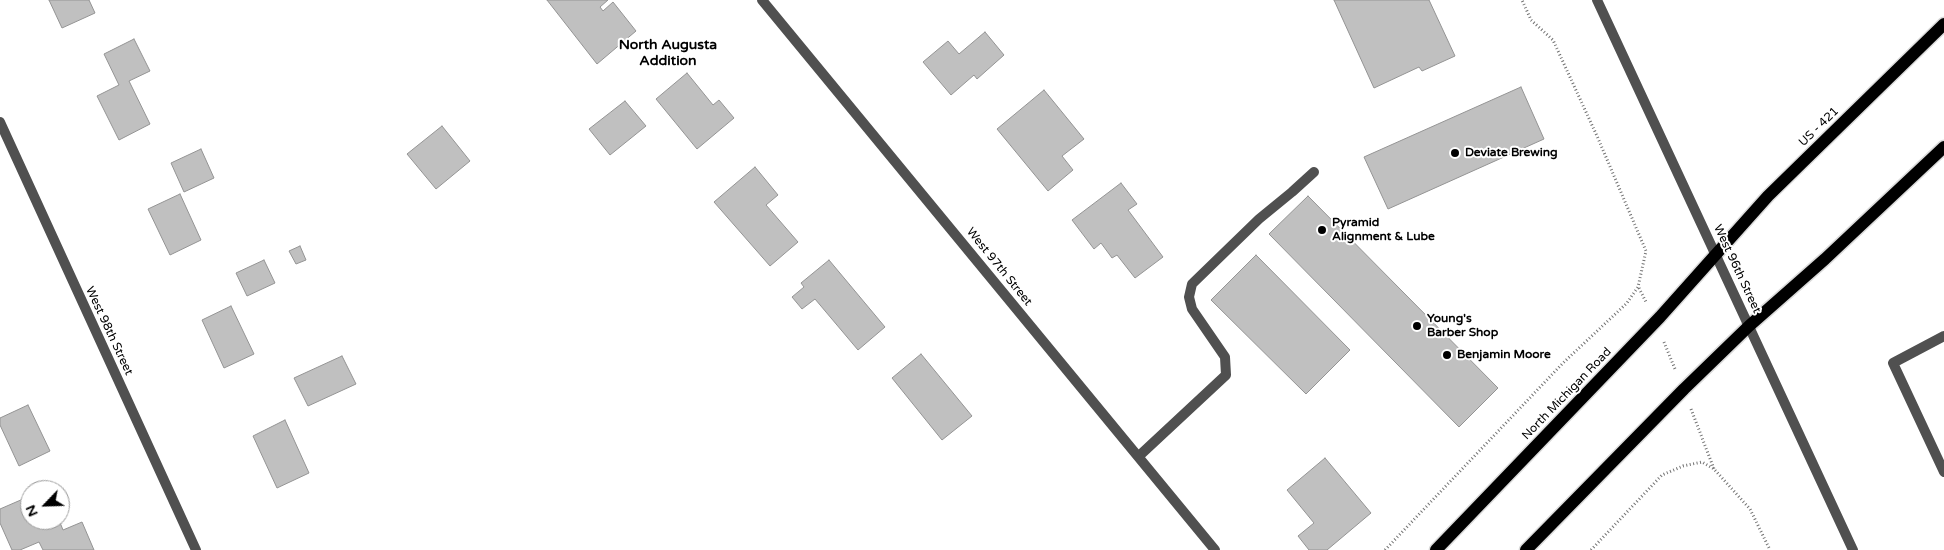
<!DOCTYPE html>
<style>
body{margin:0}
#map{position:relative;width:1944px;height:550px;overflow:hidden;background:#fff;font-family:"Varela Round",sans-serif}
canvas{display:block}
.north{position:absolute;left:20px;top:480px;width:50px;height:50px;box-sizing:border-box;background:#fff;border:1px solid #999;border-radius:50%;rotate:246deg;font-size:14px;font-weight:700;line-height:20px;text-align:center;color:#000}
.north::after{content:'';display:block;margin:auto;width:18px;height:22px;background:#000;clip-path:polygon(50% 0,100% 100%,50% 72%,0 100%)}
</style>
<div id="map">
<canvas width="1944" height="550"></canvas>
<div class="north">N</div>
</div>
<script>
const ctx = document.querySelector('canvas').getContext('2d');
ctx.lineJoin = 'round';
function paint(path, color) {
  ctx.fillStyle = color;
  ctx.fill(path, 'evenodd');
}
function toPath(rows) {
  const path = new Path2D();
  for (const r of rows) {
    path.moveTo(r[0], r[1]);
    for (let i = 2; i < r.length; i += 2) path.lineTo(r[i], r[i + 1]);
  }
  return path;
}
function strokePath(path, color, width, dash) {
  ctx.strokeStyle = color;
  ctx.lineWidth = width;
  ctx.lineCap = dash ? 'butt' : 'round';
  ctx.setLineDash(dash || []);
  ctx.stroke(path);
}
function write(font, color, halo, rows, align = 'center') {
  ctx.font = font + ' "Varela Round",sans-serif';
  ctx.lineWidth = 4;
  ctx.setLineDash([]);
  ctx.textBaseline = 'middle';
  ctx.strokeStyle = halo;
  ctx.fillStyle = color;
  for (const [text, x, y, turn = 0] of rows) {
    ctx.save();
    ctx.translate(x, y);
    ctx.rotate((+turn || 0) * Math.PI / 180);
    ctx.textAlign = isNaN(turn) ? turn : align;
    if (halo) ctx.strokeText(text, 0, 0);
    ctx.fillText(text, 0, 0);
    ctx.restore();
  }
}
const building = toPath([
 [49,0,89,0,95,13,62,28,49,0],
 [547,0,608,0,600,7,603,11,613,2,636,31,597,64,547,0],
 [1334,0,1429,0,1455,56,1422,71,1419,67,1374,88,1334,0],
 [985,32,1004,55,977,79,974,75,951,95,923,62,948,41,959,54,985,32],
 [134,39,150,71,129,81,150,124,119,140,97,96,119,85,104,54,134,39],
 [687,73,713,105,719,100,734,118,697,149,656,99,687,73],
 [1521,87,1544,139,1388,209,1364,157,1521,87],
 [1044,90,1084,139,1062,156,1073,170,1048,191,997,129,1044,90],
 [625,101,646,126,610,155,589,129,625,101],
 [442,126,470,161,436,189,407,154,442,126],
 [201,149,214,178,184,192,171,163,201,149],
 [755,167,778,195,766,205,798,242,770,266,714,202,755,167],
 [1121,183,1137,204,1128,210,1163,257,1135,278,1117,255,1112,258,1101,243,1094,249,1072,220,1121,183],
 [180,194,201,240,170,255,148,209,180,194],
 [1308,196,1498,388,1459,427,1269,234,1308,196],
 [300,246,306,260,296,264,289,251,300,246],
 [1256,255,1350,350,1306,394,1211,300,1256,255],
 [264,260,275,283,247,296,236,273,264,260],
 [829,260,885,327,858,350,815,299,802,309,792,297,804,287,801,283,829,260],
 [231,306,254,354,224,368,202,320,231,306],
 [921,354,972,416,942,440,892,378,921,354],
 [342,356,356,384,308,406,294,378,342,356],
 [28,405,50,451,19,466,0,425,0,418,28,405],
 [285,420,309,473,277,488,253,436,285,420],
 [1325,458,1371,513,1327,550,1309,550,1298,536,1314,523,1287,490,1325,458],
 [30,496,30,520,59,520,63,530,82,522,94,550,43,550,39,542,20,550,12,550,0,523,0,509,30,496]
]);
paint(building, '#c0c0c0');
strokePath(building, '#949494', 1);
const primary = toPath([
 [1436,550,1660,317,1768,196,1944,24],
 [1526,550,1684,389,1749,326,1825,259,1944,147]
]);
strokePath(primary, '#dbdbdb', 15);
strokePath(toPath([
 [1639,288,1646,302],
 [1664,342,1675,369],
 [1691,409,1714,469],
 [1385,550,1563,363,1627,303,1638,287,1646,251,1597,136,1553,40,1531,20,1522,0],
 [1591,550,1662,475,1683,466,1702,462,1714,469,1750,509,1770,550]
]), '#727272', 3, [1, 2.5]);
strokePath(toPath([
 [1944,336,1893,363,1944,472],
 [1139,456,1226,375,1225,357,1192,309,1189,297,1192,284,1259,219,1292,192,1314,172]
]), '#505050', 10);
strokePath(toPath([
 [762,0,1215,550],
 [0,122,196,550]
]), '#505050', 10);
strokePath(toPath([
 [1597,0,1853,550]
]), '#505050', 10);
strokePath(primary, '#000', 12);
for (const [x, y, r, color] of [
 [1455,153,5,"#000"],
 [1322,230,5,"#000"],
 [1417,326,5,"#000"],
 [1447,355,5,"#000"]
]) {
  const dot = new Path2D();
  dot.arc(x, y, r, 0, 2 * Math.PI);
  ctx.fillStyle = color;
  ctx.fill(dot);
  strokePath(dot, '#fff', 2);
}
write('12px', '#000', '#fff', [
 ["US - 421",1819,127,-44],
 ["West 97th Street",999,267,51],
 ["West 96th Street",1737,269,65],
 ["West 98th Street",109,331,65],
 ["North Michigan Road",1567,394,-46]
]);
write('bold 12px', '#000', '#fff', [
 ["Deviate Brewing",1465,153],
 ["Pyramid",1332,223],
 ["Alignment & Lube",1332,237],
 ["Young's",1427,319],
 ["Barber Shop",1427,333],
 ["Benjamin Moore",1457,355]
], 'left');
write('bold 14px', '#000', '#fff', [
 ["North Augusta",668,45],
 ["Addition",668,61]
]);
</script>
